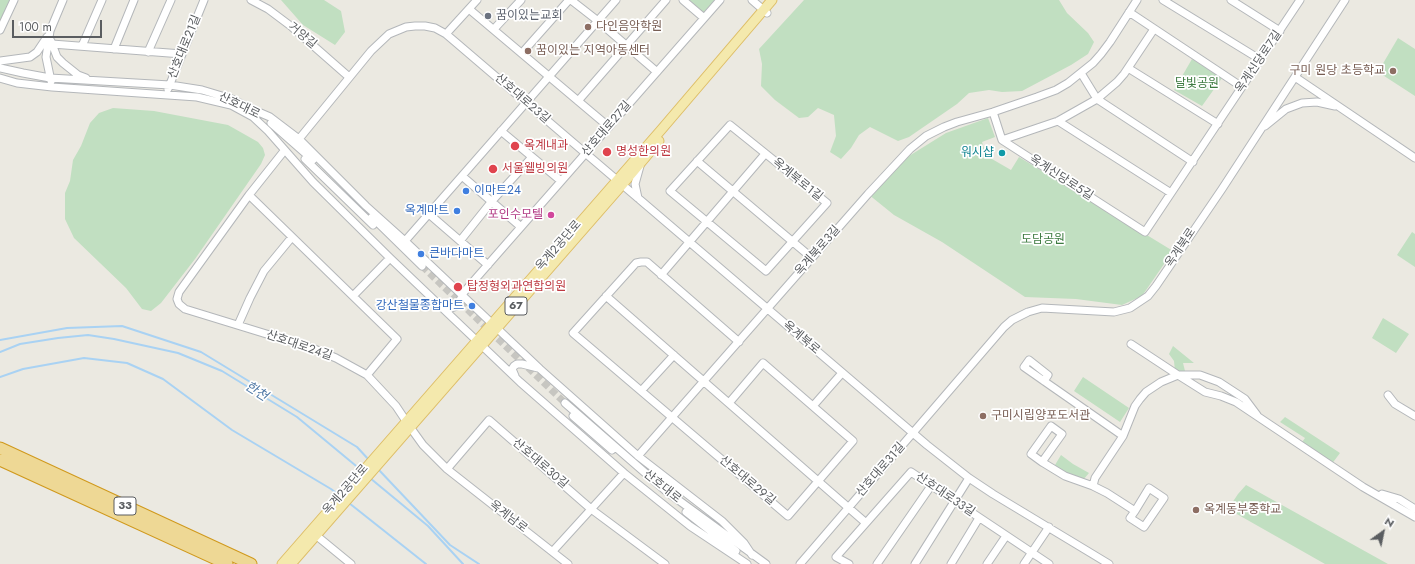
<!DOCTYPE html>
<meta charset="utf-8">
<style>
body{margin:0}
#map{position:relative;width:1415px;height:564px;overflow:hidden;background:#ebe9e1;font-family:Jost,sans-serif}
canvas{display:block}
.north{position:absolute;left:1363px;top:512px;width:40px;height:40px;-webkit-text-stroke:3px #fff;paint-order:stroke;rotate:33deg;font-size:11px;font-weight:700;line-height:16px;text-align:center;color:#5a5d60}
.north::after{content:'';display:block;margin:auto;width:14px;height:18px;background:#5a5d60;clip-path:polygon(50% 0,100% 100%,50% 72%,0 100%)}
.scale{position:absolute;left:12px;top:20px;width:90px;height:18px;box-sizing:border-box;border:2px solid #5a5d60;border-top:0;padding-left:5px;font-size:12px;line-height:14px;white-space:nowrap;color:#5a5d60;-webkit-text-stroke:3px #fff;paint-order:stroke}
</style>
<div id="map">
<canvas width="1415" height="564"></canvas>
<div class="north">N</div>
<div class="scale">100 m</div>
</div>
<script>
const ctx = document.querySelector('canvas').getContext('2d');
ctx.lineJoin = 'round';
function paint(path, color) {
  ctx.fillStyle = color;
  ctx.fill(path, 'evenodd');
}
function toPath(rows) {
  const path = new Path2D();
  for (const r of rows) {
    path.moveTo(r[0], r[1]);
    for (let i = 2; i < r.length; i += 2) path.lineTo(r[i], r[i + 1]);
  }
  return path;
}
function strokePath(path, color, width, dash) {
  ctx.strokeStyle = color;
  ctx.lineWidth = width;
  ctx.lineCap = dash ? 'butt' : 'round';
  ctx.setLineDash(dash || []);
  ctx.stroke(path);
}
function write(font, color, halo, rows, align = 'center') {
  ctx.font = font + ' Jost,"Noto Sans KR",sans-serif';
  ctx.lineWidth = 3.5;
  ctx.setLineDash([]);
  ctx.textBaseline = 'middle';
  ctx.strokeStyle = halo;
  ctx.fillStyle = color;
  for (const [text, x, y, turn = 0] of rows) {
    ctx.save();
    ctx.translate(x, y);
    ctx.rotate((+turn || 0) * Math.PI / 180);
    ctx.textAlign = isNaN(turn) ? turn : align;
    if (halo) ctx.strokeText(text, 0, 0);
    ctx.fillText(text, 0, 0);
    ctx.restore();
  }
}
paint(toPath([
 [0,0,13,0,0,28],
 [281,0,324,0,341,11,345,32,335,45,303,25],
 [688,0,715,0,703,13],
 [804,0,1059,0,1067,13,1088,33,1094,42,1088,54,1071,65,1022,91,1002,92,989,90,969,93,957,104,909,137,898,141,870,127,859,135,851,148,841,159,830,152,836,136,834,115,818,108,808,117,799,118,775,100,761,86,762,64,759,49],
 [1398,38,1415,49,1415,96,1378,72],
 [1192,59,1222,78,1202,106,1174,90],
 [113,108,154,111,228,125,258,142,263,148,265,155,261,164,195,259,161,303,151,311,142,309,126,288,74,238,65,219,65,193,70,181,73,160,81,146,90,123,99,113],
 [988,118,995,137,982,142,985,151,992,159,1011,170,1019,157,1173,251,1142,296,1122,305,1076,299,1025,297,942,242,894,215,868,194,909,156,946,133],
 [1412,232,1415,234,1415,267,1397,255],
 [1383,318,1409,334,1396,353,1372,338],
 [1173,346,1194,363,1183,363,1185,371,1177,372,1175,371,1174,361,1169,354],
 [1083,377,1129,408,1120,422,1074,391],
 [1285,417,1340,453,1331,465,1300,445,1305,438,1280,422],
 [1061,455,1073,464,1089,473,1083,480,1065,473,1055,465],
 [1246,485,1388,564,1325,564,1228,509,1238,494]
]), '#c1dfc1');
strokePath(toPath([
 [0,340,67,328,122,326,201,352,357,447,369,460],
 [0,352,20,344,58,338,88,335,114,339,178,353,222,371,297,417,361,470],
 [0,377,23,369,84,358,127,363,163,379,232,430,331,489,339,495],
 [378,469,450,545,479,564],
 [370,478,428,526,463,564],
 [349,503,426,564]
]), '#a9d2f3', 2);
strokePath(toPath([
 [422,266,565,403]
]), '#c7c6c1', 7, [7, 3.5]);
const minor = toPath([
 [251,0,268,9,292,27,349,77],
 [571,0,598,21,657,72],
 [683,0,704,18],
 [752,0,767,13],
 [1163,0,1261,60],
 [1231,0,1280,31],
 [469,9,609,127],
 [1129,12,1242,87],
 [494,29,521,0],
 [0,30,14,0],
 [446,34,477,0],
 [51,41,57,57,63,63,78,75,86,78],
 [52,44,182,54],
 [82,46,102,0],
 [114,49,134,0],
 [148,52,171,0],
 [522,53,569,0],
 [0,61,30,57,37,52,47,37],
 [0,68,23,73,50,78,170,85,202,90,232,99,253,110],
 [1128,68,1218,124],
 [1081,73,1097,99,1193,162],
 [1295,77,1415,158],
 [0,78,17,83,52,87,197,97,231,105,255,118],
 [51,81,46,57,50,31,63,0],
 [168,89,204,0],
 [578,101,666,0],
 [249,108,270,117,299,139,366,206,405,241,540,369,638,456,722,521,744,543,752,555],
 [993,112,1002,140,1145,232,1300,0],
 [252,116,268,131,313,182,390,258,520,382,624,473,690,526,747,564],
 [1058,121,1171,193],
 [271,123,313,160],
 [730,125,827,203,766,271,670,191,730,125],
 [1265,126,1286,109,1302,103,1317,102,1335,106],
 [501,131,561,181],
 [299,139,371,51,389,34,406,27,415,26,425,26,435,28,446,34,927,445,969,478,993,494,1109,564],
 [1002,140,1058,121,1097,99,1117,82,1124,74,1154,29],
 [284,151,249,195,179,292,177,299,179,304,185,309,312,348,336,358,367,375,396,406,406,421],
 [305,159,373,225],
 [697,161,812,258],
 [462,176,521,227],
 [249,195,397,339,367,375],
 [638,198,635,184,640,166],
 [429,214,488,265],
 [372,217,422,266],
 [405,241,616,0],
 [460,241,492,201,532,157],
 [661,275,765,154],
 [353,296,390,258],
 [606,296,866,523],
 [441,305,451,308,457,306,464,292,720,0],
 [238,325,250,298,264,271,292,237],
 [1178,375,1205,392,1221,396,1236,402,1363,487,1415,517],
 [1178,375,1200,375,1219,382,1245,399,1257,415],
 [515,376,512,369,514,366,517,364,522,364,538,368],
 [1044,381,1048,375,1029,360,1024,367,1044,381,1123,436,1095,478,1093,486],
 [641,391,674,355],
 [1388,395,1395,404,1415,416],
 [565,403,666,491,766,564],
 [729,403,763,363,853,441,788,516,573,333,636,263,641,262,647,262,739,342],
 [813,406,842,373],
 [573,416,612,450],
 [410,427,423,445,447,469,568,564],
 [1123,436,1135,406,1140,399,1146,392,1161,382,1178,375,1131,344],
 [638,456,868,194,910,149,926,136,944,127,957,122,993,112,1037,97,1056,90,1068,83,1093,63,1101,54,1110,42,1137,0],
 [1042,462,1062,434,1051,426,1031,454,1042,462,1065,476,1093,486,1107,493,1135,511,1130,518,1144,527,1164,498,1149,488,1135,511],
 [447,469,489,420,591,509,665,564],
 [1382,494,1399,499,1415,509],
 [686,512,736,551],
 [312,532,351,564],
 [553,551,624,473],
 [800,564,1004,327,1012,320,1028,312,1042,308,1114,312,1130,308,1148,296,1156,286,1222,189,1345,0],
 [849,564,836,557,911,472,1049,564],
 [877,564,931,486],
 [915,564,969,478],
 [951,564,979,518],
 [987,564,1006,536],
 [1024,564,1049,527]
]);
const major = toPath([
 [282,564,661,130,772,0],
 [291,564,622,185,659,141]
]);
const highway = toPath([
 [0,448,251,564],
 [0,460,227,564]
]);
strokePath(minor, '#b4b7ba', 9);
strokePath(major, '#debe67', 11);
strokePath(highway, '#d0991c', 13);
strokePath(minor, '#fff', 7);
strokePath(major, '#f4e9ad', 9);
strokePath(highway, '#eed895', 11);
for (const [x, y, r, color] of [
 [488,16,4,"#6b7280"],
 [588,27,4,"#8d6e63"],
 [528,51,4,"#8d6e63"],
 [1393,71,4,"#8d6e63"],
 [515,146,5,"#e0444e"],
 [607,152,5,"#e0444e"],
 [1002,153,4,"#0f9aa8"],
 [493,169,5,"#e0444e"],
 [466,191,4,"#3f7fe0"],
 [457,211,4,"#3f7fe0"],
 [551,215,4,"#d1479c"],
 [421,254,4,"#3f7fe0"],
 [458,287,5,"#e0444e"],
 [472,306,4,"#3f7fe0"],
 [983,416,4,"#8d6e63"],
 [1196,510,4,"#8d6e63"]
]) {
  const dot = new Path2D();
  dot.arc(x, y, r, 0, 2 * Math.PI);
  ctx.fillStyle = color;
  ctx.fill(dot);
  strokePath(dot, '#fff', 1.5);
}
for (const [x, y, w] of [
 [516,306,22],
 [125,506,22]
]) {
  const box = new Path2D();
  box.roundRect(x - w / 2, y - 9, w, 18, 3);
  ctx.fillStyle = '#fff';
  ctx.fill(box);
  strokePath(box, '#5a5d60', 1);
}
write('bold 11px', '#5a5d60', null, [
 ["67",516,306],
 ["33",125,506]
]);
write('12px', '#5b616d', '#fff', [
 ["꿈이있는교회",496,16]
], 'left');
write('12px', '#785e54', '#fff', [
 ["다인음악학원",596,27],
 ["꿈이있는 지역아동센터",536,51],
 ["구미 원당 초등학교",1385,71,"right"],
 ["구미시립양포도서관",991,416],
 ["옥계동부중학교",1204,510]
], 'left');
write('12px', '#5a5d60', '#fff', [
 ["거양길",302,36,40],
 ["산호대로21길",185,47,-68],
 ["옥계신당로7길",1259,62,-56],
 ["산호대로23길",522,99,41],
 ["산호대로",239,106,26],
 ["산호대로27길",607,129,-49],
 ["옥계신당로5길",1061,178,33],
 ["옥계북로1길",797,180,39],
 ["옥계2공단로",559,246,-49],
 ["옥계북로",1181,248,-56],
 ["옥계북로3길",818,251,-49],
 ["옥계북로",801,338,40],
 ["산호대로24길",299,346,19],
 ["산호대로30길",540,464,41],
 ["산호대로31길",881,470,-49],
 ["산호대로29길",747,481,40],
 ["산호대로",662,487,39],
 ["옥계2공단로",346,490,-49],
 ["산호대로33길",945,495,34],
 ["옥계남로",508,517,38]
]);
write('12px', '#3e7b41', '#fff', [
 ["달빛공원",1197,84],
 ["도담공원",1043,240]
]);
write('12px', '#be3a42', '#fff', [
 ["옥계내과",524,146],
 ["명성한의원",616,152],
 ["서울웰빙의원",502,169],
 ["탑정형외과연합의원",467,287]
], 'left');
write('12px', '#0d838f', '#fff', [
 ["워시샵",994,153]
], 'right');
write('12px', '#366cbe', '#fff', [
 ["이마트24",474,191],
 ["옥계마트",449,211,"right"],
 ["큰바다마트",429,254],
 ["강산철물종합마트",464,306,"right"]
], 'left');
write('12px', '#b23c85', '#fff', [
 ["포인수모텔",543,215]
], 'right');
write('italic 13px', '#4a74a2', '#fff', [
 ["한천",256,392,32]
]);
</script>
